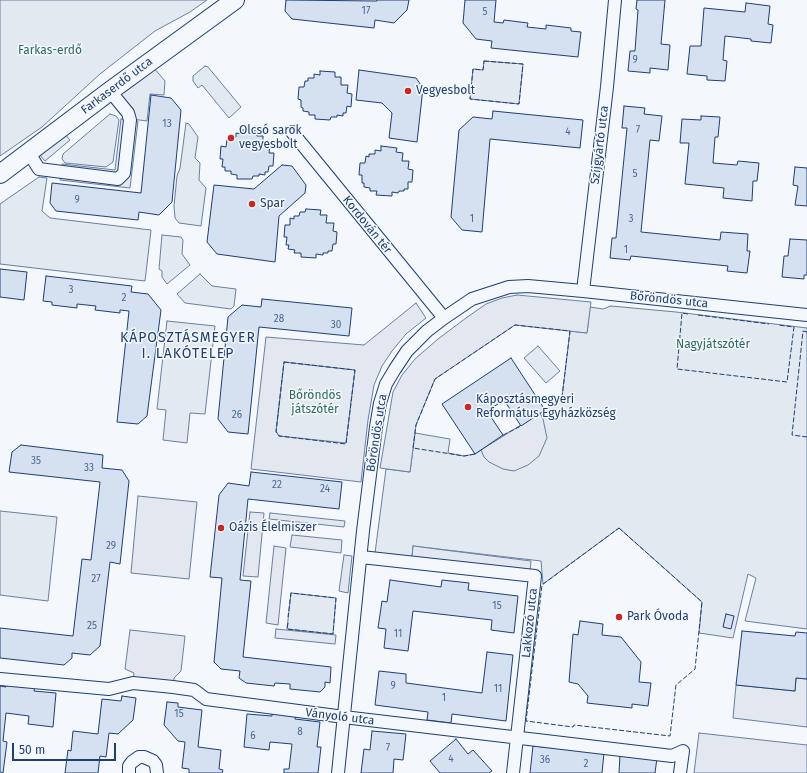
<!DOCTYPE html>
<meta charset="utf-8">
<style>
body{margin:0}
#map{position:relative;width:807px;height:773px;overflow:hidden;background:#f4f7fb;font-family:"Fira Sans",sans-serif}
canvas{display:block}
.scale{position:absolute;left:12px;top:743px;width:104px;height:18px;box-sizing:border-box;border:2px solid #1d3f73;border-top:0;padding-left:5px;font-size:12px;line-height:14px;white-space:nowrap;color:#1d3f73;-webkit-text-stroke:3px #f4f7fb;paint-order:stroke}
</style>
<div id="map">
<canvas width="807" height="773"></canvas>
<div class="scale">50 m</div>
</div>
<script>
const ctx = document.querySelector('canvas').getContext('2d');
ctx.lineJoin = 'round';
function paint(path, color) {
  ctx.fillStyle = color;
  ctx.fill(path, 'evenodd');
}
function toPath(rows) {
  const path = new Path2D();
  for (const r of rows) {
    path.moveTo(r[0], r[1]);
    for (let i = 2; i < r.length; i += 2) path.lineTo(r[i], r[i + 1]);
  }
  return path;
}
function strokePath(path, color, width, dash) {
  ctx.strokeStyle = color;
  ctx.lineWidth = width;
  ctx.lineCap = dash ? 'butt' : 'round';
  ctx.setLineDash(dash || []);
  ctx.stroke(path);
}
function write(font, color, halo, rows, align = 'center') {
  ctx.font = font + ' "Fira Sans",sans-serif';
  ctx.lineWidth = 3;
  ctx.setLineDash([]);
  ctx.textBaseline = 'middle';
  ctx.strokeStyle = halo;
  ctx.fillStyle = color;
  for (const [text, x, y, turn = 0] of rows) {
    ctx.save();
    ctx.translate(x, y);
    ctx.rotate((+turn || 0) * Math.PI / 180);
    ctx.textAlign = isNaN(turn) ? turn : align;
    if (halo) ctx.strokeText(text, 0, 0);
    ctx.fillText(text, 0, 0);
    ctx.restore();
  }
}
const green = toPath([
 [0,0,207,0,190,12,155,31,100,74,42,127,0,156,0,0],
 [484,61,523,64,519,104,470,99,473,69,483,70,484,61],
 [205,66,208,67,241,107,229,118,202,85,198,88,193,81,193,76,205,66],
 [153,67,165,81,164,95,150,94,147,121,132,119,120,96,120,93,153,67],
 [110,114,116,116,119,120,113,162,106,167,65,163,62,159,63,154,110,114],
 [186,123,189,124,198,137,195,158,200,163,199,180,206,188,201,226,179,223,175,218,174,206,177,176,180,168,186,123],
 [39,177,47,178,42,211,50,218,151,230,145,281,0,264,0,204,39,177],
 [162,235,181,237,183,240,182,254,190,265,167,284,162,277,162,271,159,269,162,235],
 [200,274,212,286,236,289,234,306,231,309,185,303,177,294,200,274],
 [611,306,676,312,807,328,807,629,745,621,756,578,748,574,733,638,699,633,702,602,619,528,543,584,541,561,413,546,412,557,375,553,386,469,410,472,415,433,450,439,448,453,464,456,475,454,545,410,562,397,570,331,587,333,590,307,603,309,611,306],
 [167,321,215,326,205,414,190,413,187,443,163,440,166,410,157,409,167,321],
 [538,346,560,371,546,383,524,358,538,346],
 [284,362,355,370,346,444,279,436,276,432,284,362],
 [0,511,57,517,48,601,0,595,0,511],
 [291,593,336,598,333,634,287,629,291,593]
]);
paint(green, '#e3e9f0');
strokePath(green, '#687fa3', 1);
const parking = toPath([
 [121,119,138,121,130,188,60,180,62,164,115,170,121,119],
 [65,134,70,140,45,161,39,154,65,134],
 [517,295,591,302,587,333,515,325,435,379,416,425,410,472,380,468,393,392,402,375,415,359,438,339,466,318,486,304,502,298,517,295],
 [416,303,426,318,406,334,392,351,382,366,374,385,368,420,361,482,251,469,266,337,364,345,416,303],
 [284,362,355,370,346,443,279,436,276,431,284,362],
 [540,413,543,419,547,438,539,456,528,465,514,471,503,469,489,462,484,457,481,450,540,413],
 [138,496,197,502,189,579,131,573,138,496],
 [250,512,264,513,258,577,243,576,250,512],
 [270,513,345,521,344,527,269,519,270,513],
 [292,535,342,540,341,553,290,547,292,535],
 [274,546,286,548,278,625,266,623,274,546],
 [413,546,531,561,530,572,412,557,413,546],
 [344,555,352,556,348,593,339,591,344,555],
 [276,629,336,635,335,644,275,638,276,629],
 [130,630,185,636,181,671,174,678,173,687,133,683,134,673,125,669,130,630],
 [796,678,807,679,807,727,733,718,736,685,795,691,796,678],
 [699,733,807,745,807,773,694,773,699,733]
]);
paint(parking, '#e3e8f0');
strokePath(parking, '#687fa3', 1);
const building = toPath([
 [286,0,377,1,377,0,409,0,407,10,394,23,375,20,374,28,292,19,285,11,286,0],
 [465,0,496,0,494,22,503,23,504,20,528,23,527,27,546,29,546,25,571,28,571,31,581,32,578,57,491,48,492,41,476,39,463,23,465,0],
 [637,0,665,0,661,44,670,45,668,70,650,68,650,73,628,71,630,51,635,51,638,10,636,9,637,0],
 [746,3,770,6,768,24,773,25,771,43,751,41,751,39,725,36,723,60,727,61,725,81,707,80,707,76,687,74,690,46,701,46,704,8,745,12,746,3],
 [359,70,416,78,423,88,417,142,389,138,392,113,382,103,356,100,359,70],
 [320,71,335,72,335,77,341,77,341,85,348,85,347,93,352,94,351,107,347,106,346,113,343,113,343,116,337,115,337,117,331,117,330,120,315,119,315,115,309,115,309,112,303,111,303,108,301,107,301,100,298,99,299,87,304,87,305,81,308,81,308,78,314,78,314,74,320,75,320,71],
 [151,95,171,98,181,110,172,202,159,215,139,212,138,220,56,211,50,203,52,183,141,193,151,95],
 [624,106,645,108,644,114,662,116,659,141,650,140,641,232,720,240,721,232,748,234,747,251,750,251,747,273,727,271,728,266,631,256,630,260,610,258,612,238,616,238,627,128,622,128,624,106],
 [493,111,583,120,580,148,490,139,482,232,462,230,451,217,459,130,473,117,492,119,493,111],
 [701,116,720,117,718,137,715,137,713,163,737,165,738,161,759,163,757,181,753,181,752,201,723,198,724,188,685,184,689,143,680,143,682,119,701,120,701,116],
 [242,130,257,131,257,136,263,136,263,144,270,145,269,153,274,153,273,166,269,166,268,172,265,172,265,175,259,174,259,176,253,176,252,179,237,179,237,175,231,174,231,171,225,171,225,167,222,167,223,159,220,159,221,146,226,147,227,140,230,140,230,137,236,137,236,133,242,134,242,130],
 [381,146,397,148,396,152,403,153,402,161,409,161,408,169,413,170,412,182,408,182,408,189,404,189,404,191,399,191,398,193,392,192,392,196,376,195,377,191,370,191,370,188,364,187,364,183,362,183,362,175,359,175,360,163,365,163,366,156,369,157,369,154,375,154,375,150,381,151,381,146],
 [282,165,292,166,306,185,305,193,279,216,275,262,217,254,207,242,214,185,254,189,282,165],
 [795,167,807,168,807,206,795,205,798,186,793,185,795,167],
 [306,209,321,210,320,215,327,215,326,223,334,223,333,231,337,232,336,244,333,244,332,251,328,251,328,253,323,253,323,255,316,254,316,258,301,257,301,253,294,253,295,250,288,249,289,245,286,245,287,237,284,237,285,225,290,225,290,218,294,219,294,216,299,216,300,212,305,212,306,209],
 [790,239,807,240,807,275,804,275,804,279,782,277,784,256,788,256,790,239],
 [0,269,27,272,24,300,0,297,0,269],
 [46,276,132,286,131,292,148,294,161,310,147,416,138,424,117,422,129,311,120,310,120,313,95,310,96,306,77,304,77,308,52,305,52,302,43,301,46,276],
 [262,299,352,308,349,336,259,327,248,434,228,432,218,419,228,317,242,305,261,307,262,299],
 [511,358,545,410,521,426,504,400,487,411,503,435,475,454,442,404,511,358],
 [21,445,103,455,102,468,122,470,129,481,120,564,110,562,100,646,90,655,72,653,72,658,64,665,0,658,0,628,73,636,82,559,91,560,100,482,9,472,12,452,21,445],
 [251,472,342,482,339,509,248,499,240,580,251,581,243,657,331,667,330,683,325,682,325,687,320,692,290,689,290,684,275,683,274,686,246,683,239,678,240,671,221,669,214,662,222,578,210,577,219,495,228,483,249,486,251,472],
 [390,580,441,587,442,580,469,583,468,590,518,596,514,633,491,630,492,620,413,611,408,651,384,648,386,629,378,628,382,601,387,602,390,580],
 [726,614,734,616,731,629,723,627,726,614],
 [580,621,603,624,602,635,621,637,641,662,639,682,651,683,648,706,632,704,632,708,587,703,588,696,578,684,569,682,573,634,578,635,580,621],
 [742,631,795,636,796,632,807,633,807,679,796,678,795,691,736,685,742,631],
 [487,652,513,655,506,721,452,714,451,723,427,720,428,712,375,705,379,671,406,674,406,683,482,693,487,652],
 [6,683,35,686,34,691,56,693,53,727,28,724,29,716,6,713,3,741,7,742,3,773,0,772,0,686,6,687,6,683],
 [122,696,136,698,133,720,118,734,109,733,106,757,100,756,98,773,65,773,68,750,71,751,73,731,98,734,102,699,121,701,122,696],
 [167,702,178,703,178,707,202,710,198,747,221,750,219,769,223,770,222,773,189,773,189,769,182,768,185,742,178,741,164,725,167,702],
 [272,711,296,714,295,719,320,722,317,747,321,747,318,773,284,773,284,769,289,769,292,744,270,742,269,750,244,747,247,714,272,716,272,711],
 [372,731,406,734,403,760,394,759,393,773,361,773,364,749,370,750,372,731],
 [456,739,468,754,473,750,492,771,489,773,440,773,430,761,456,739],
 [533,746,604,753,602,773,530,773,533,746],
 [620,755,657,758,655,773,619,773,620,755]
]);
paint(building, '#d5e0f0');
strokePath(building, '#1d3f73', 1);
const street = toPath([
 [292,132,444,318],
 [29,153,39,169,118,179,124,173,130,120,128,113,110,91],
 [583,291,607,87,615,0],
 [361,557,535,576,513,773],
 [0,679,109,689,133,683,173,687,194,690,206,699,352,718,672,756,683,751,680,773],
 [129,773,129,766,132,762,139,757,144,757,153,761,156,765,157,773],
 [338,773,363,531,376,427,380,403,386,384,395,369,407,351,427,331,444,318,472,299,509,287,528,286,583,291,807,315]
]);
const secondary = toPath([
 [0,174,110,91,235,0]
]);
strokePath(street, '#1d3f73', 14);
strokePath(secondary, '#1d3f73', 20);
strokePath(street, '#f4f7fb', 12);
strokePath(secondary, '#f4f7fb', 18);
strokePath(toPath([
 [484,61,523,64,519,104,470,99,473,69,483,70,484,61],
 [688,314,682,313,677,369,787,382,794,327,778,325],
 [698,315,769,324],
 [807,332,803,331,792,435,807,437],
 [284,362,355,370,346,444,279,436,276,432,284,362],
 [503,435,521,426],
 [475,454,464,456,413,448,416,425,435,379,515,325,570,331,562,397,545,410],
 [619,528,702,602,695,669,676,685,670,736,574,725,573,727,526,721,542,585,619,528],
 [288,623,287,629,333,634,336,598,291,593,288,617]
]), '#1d3f73', 1, [5, 2]);
for (const [x, y, r, color] of [
 [408,91,4,"#c62828"],
 [231,138,4,"#c62828"],
 [252,204,4,"#c62828"],
 [468,407,4,"#c62828"],
 [221,528,4,"#c62828"],
 [619,617,4,"#c62828"]
]) {
  const dot = new Path2D();
  dot.arc(x, y, r, 0, 2 * Math.PI);
  ctx.fillStyle = color;
  ctx.fill(dot);
  strokePath(dot, '#f4f7fb', 1.5);
}
write('10px', '#4b6792', null, [
 ["17",366,11],
 ["5",485,12],
 ["9",635,60],
 ["13",167,124],
 ["7",638,130],
 ["4",568,132],
 ["5",635,174],
 ["9",77,200],
 ["1",472,219],
 ["3",631,219],
 ["1",626,250],
 ["3",71,290],
 ["2",124,298],
 ["28",279,319],
 ["30",336,325],
 ["26",237,415],
 ["35",36,461],
 ["33",89,468],
 ["22",277,485],
 ["24",325,489],
 ["29",111,546],
 ["27",96,579],
 ["15",497,606],
 ["25",92,626],
 ["11",398,634],
 ["9",393,686],
 ["11",498,689],
 ["1",444,698],
 ["15",179,714],
 ["8",300,732],
 ["6",253,736],
 ["7",388,748],
 ["4",451,759],
 ["36",545,760],
 ["2",586,764]
]);
write('12px', '#2c6c60', '#f4f7fb', [
 ["Farkas-erdő",50,51],
 ["Nagyjátszótér",713,345],
 ["Bőröndös",315,396],
 ["játszótér",315,410]
]);
write('12px', '#1d3f73', '#f4f7fb', [
 ["Farkaserdő utca",117,86,-37],
 ["Szíjgyártó utca",600,145,-83],
 ["Kordován tér",367,225,51],
 ["Bőröndös utca",669,300,6],
 ["Bőröndös utca",377,433,-81],
 ["Lakkozó utca",530,623,-84],
 ["Ványoló utca",340,717,7]
]);
write('12px', '#1d3f73', '#f4f7fb', [
 ["Vegyesbolt",416,91],
 ["Olcsó sarok",239,131],
 ["vegyesbolt",239,145],
 ["Spar",260,204],
 ["Káposztásmegyeri",476,400],
 ["Református Egyházközség",476,414],
 ["Oázis Élelmiszer",229,528],
 ["Park Óvoda",627,617]
], 'left');
ctx.letterSpacing = '1px';
write('14px', '#1d3f73', '#f4f7fb', [
 ["KÁPOSZTÁSMEGYER",188,338],
 ["I. LAKÓTELEP",188,354]
]);
ctx.letterSpacing = '0px';
</script>
